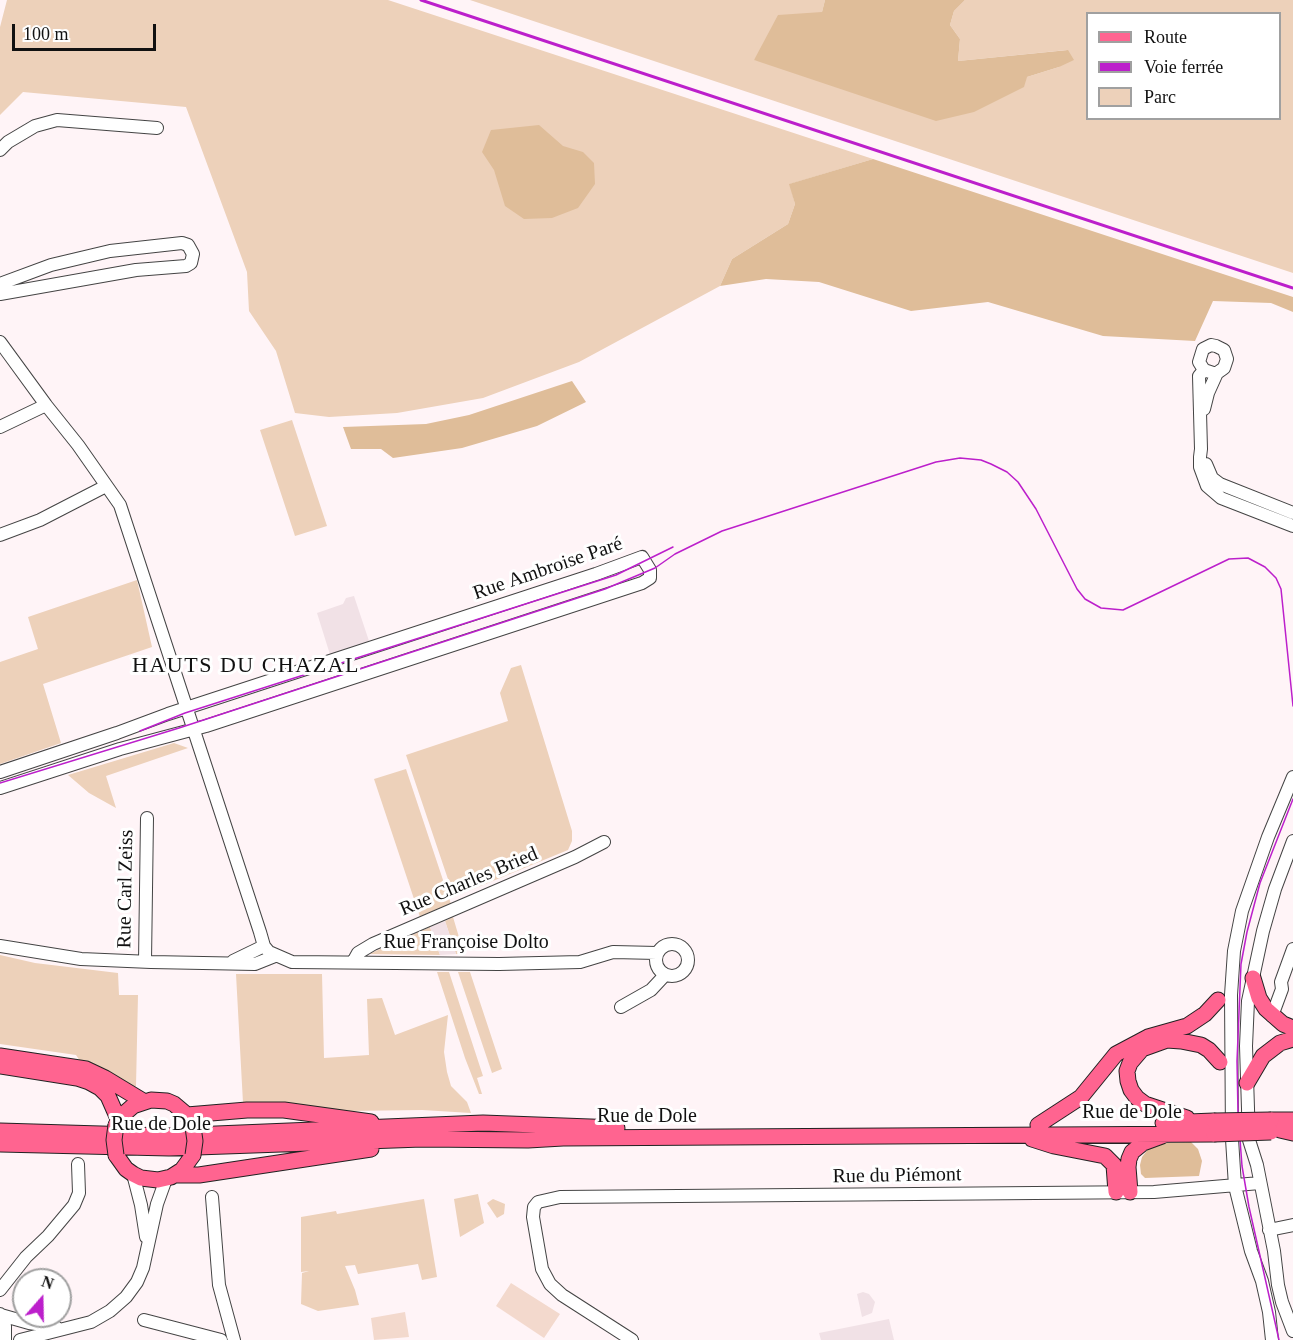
<!DOCTYPE html>
<meta charset="utf-8">
<style>
body{margin:0}
#map{position:relative;width:1293px;height:1340px;overflow:hidden;background:#fff4f7;font-family:"Times New Roman",serif}
canvas{display:block}
.legend{position:absolute;left:1086px;top:12px;width:195px;height:108px;box-sizing:border-box;background:#fff;border:2px solid #a0a0a0;margin:0;padding:8px 10px;list-style:none;font-size:18px;color:#111}
.legend li{display:flex;align-items:center;gap:12px;height:30px}
.legend b{width:30px;border:2px solid #a0a0a0}
.north{position:absolute;left:12px;top:1268px;width:60px;height:60px;box-sizing:border-box;background:#fff;border:2px solid #a0a0a0;border-radius:50%;rotate:20deg;font-size:16px;font-weight:700;line-height:24px;text-align:center;color:#111}
.north::after{content:'';display:block;margin:auto;width:21px;height:27px;background:#bc1fcb;clip-path:polygon(50% 0,100% 100%,50% 72%,0 100%)}
.scale{position:absolute;left:12px;top:24px;width:144px;height:27px;box-sizing:border-box;border:3px solid #111;border-top:0;padding-left:8px;font-size:18px;line-height:21px;white-space:nowrap;color:#111;-webkit-text-stroke:4px #fff;paint-order:stroke}
</style>
<div id="map">
<canvas width="1293" height="1340"></canvas>
<ul class="legend">
<li><b style="height:8px;background:#ff6490"></b>Route</li>
<li><b style="height:8px;background:#bc1fcb"></b>Voie ferrée</li>
<li><b style="height:16px;background:#edd1ba"></b>Parc</li>
</ul>
<div class="north">N</div>
<div class="scale">100 m</div>
</div>
<script>
const ctx = document.querySelector('canvas').getContext('2d');
ctx.lineJoin = 'round';
function paint(path, color) {
  ctx.fillStyle = color;
  ctx.fill(path, 'evenodd');
}
function toPath(rows) {
  const path = new Path2D();
  for (const r of rows) {
    if (r.length === 3) {
      path.moveTo(r[0] + r[2], r[1]);
      path.arc(r[0], r[1], r[2], 0, 2 * Math.PI);
      continue;
    }
    path.moveTo(r[0], r[1]);
    for (let i = 2; i < r.length; i += 2) path.lineTo(r[i], r[i + 1]);
  }
  return path;
}
function strokePath(path, color, width, dash) {
  ctx.strokeStyle = color;
  ctx.lineWidth = width;
  ctx.lineCap = dash ? 'butt' : 'round';
  ctx.setLineDash(dash || []);
  ctx.stroke(path);
}
function write(font, color, halo, rows, align = 'center') {
  ctx.font = font + ' "Times New Roman",serif';
  ctx.lineWidth = 6;
  ctx.setLineDash([]);
  ctx.textBaseline = 'middle';
  ctx.strokeStyle = halo;
  ctx.fillStyle = color;
  for (const [text, x, y, turn = 0] of rows) {
    ctx.save();
    ctx.translate(x, y);
    ctx.rotate((+turn || 0) * Math.PI / 180);
    ctx.textAlign = isNaN(turn) ? turn : align;
    if (halo) ctx.strokeText(text, 0, 0);
    ctx.fillText(text, 0, 0);
    ctx.restore();
  }
}
paint(toPath([
 [7,0,388,0,873,159,790,184,795,204,788,224,732,259,720,286,579,362,483,398,397,413,329,417,295,413,276,351,249,311,247,272,186,107,23,92,0,115,0,27],
 [470,0,825,0,822,12,754,60,1027,77,1059,67,1067,50,958,61,960,39,950,25,954,11,965,0,1293,0,1293,273],
 [1088,14,1280,14,1280,118,1088,118],
 [292,420,327,526,295,536,260,430],
 [137,580,152,647,43,684,61,743,0,764,0,662,38,649,28,617],
 [521,665,572,831,572,841,568,850,454,897,406,755,508,721,500,693,511,668],
 [174,743,188,748,106,776,116,808,89,793,68,775],
 [406,769,451,904,420,917,374,779],
 [453,917,464,954,456,954,445,921],
 [430,927,440,955,369,954],
 [0,955,35,963,118,973,119,995,138,995,136,1086,134,1088,80,1061,76,1055,0,1044],
 [437,972,449,972,483,1076,477,1078,482,1094,479,1094,465,1058],
 [458,972,470,972,502,1069,492,1073],
 [236,974,322,974,324,1058,369,1055,367,999,382,998,395,1035,448,1015,444,1052,447,1072,451,1086,467,1102,471,1113,422,1110,348,1111,303,1105,243,1103],
 [478,1194,484,1223,460,1237,454,1199],
 [424,1199,437,1277,422,1280,418,1264,358,1274,355,1265,345,1266,355,1290,359,1305,318,1311,301,1304,302,1273,309,1271,301,1272,301,1217,336,1211,337,1214],
 [493,1199,505,1204,504,1214,497,1218,487,1203]
]), '#edd1ba');
paint(toPath([
 [825,0,965,0,954,11,950,25,960,39,958,61,1068,50,1074,60,1059,67,1027,77,1024,87,974,112,936,121,754,60,778,15,822,12],
 [539,125,563,146,583,152,594,163,595,184,578,208,552,218,524,219,505,206,494,170,482,152,491,130],
 [873,159,1293,297,1293,312,1271,303,1213,301,1195,341,1103,336,988,302,911,311,819,282,766,279,720,286,732,259,788,224,795,204,789,184],
 [572,381,586,402,537,426,462,448,393,458,381,449,351,449,343,427,426,424,469,415],
 [1191,1142,1198,1149,1202,1161,1199,1176,1145,1178,1141,1174,1140,1165,1142,1157,1149,1148,1161,1143]
]), '#dfbd99');
paint(toPath([
 [511,1283,560,1314,544,1338,496,1306],
 [405,1312,409,1337,374,1340,371,1318]
]), '#f3d9cd');
paint(toPath([
 [354,596,371,647,332,661,317,613,343,604,346,598],
 [445,921,456,954,440,955,430,927],
 [863,1292,869,1294,875,1302,872,1313,862,1317,857,1294],
 [889,1319,894,1340,821,1340,819,1333]
]), '#f1e1e6');
const minor = toPath([
 [0,150,8,142,35,126,57,120,157,128],
 [0,284,51,265,110,251,182,243,188,245,193,254,191,263,186,266,136,270,0,294],
 [0,342,46,405,78,445,120,505,260,932,264,946,269,952,292,962,499,964,580,962,613,952,657,953],
 [1204,370,1199,376,1201,449,1200,457,1200,467,1207,486,1221,498,1293,526],
 [1204,409,1208,393,1217,373,1224,368,1227,359,1224,350,1216,346,1211,345,1203,349,1199,362,1204,370,1213,373,1217,373],
 [0,427,46,405],
 [1206,464,1212,478,1220,484,1293,513],
 [0,535,40,520,106,486],
 [0,772,117,733,168,714,596,574,642,557,650,570,650,578,642,583,206,726,120,749,0,788],
 [1293,841,1275,889,1263,931,1248,1001,1246,1046,1249,1140,1257,1165,1274,1251,1278,1285,1282,1302,1293,1331],
 [672,960,16],
 [0,946,81,959,151,962,255,964,275,956],
 [145,961,147,818],
 [233,961,264,946],
 [353,962,358,953,373,944,575,857,604,842],
 [621,1007,651,990,665,975],
 [1272,1016,1282,989,1281,982,1293,949],
 [133,1174,141,1205,146,1237],
 [212,1197,219,1285,234,1340],
 [1269,1230,1293,1225],
 [0,1290,26,1257,48,1236,74,1205,79,1193,78,1164],
 [0,1314,5,1326,5,1340],
 [1,1315,29,1323,56,1327],
 [144,1320,221,1340],
 [20,1340,91,1322,110,1311,126,1297,137,1282,143,1268,157,1204,166,1179],
 [632,1340,562,1295,550,1284,542,1269,533,1217,534,1207,538,1202,560,1197,1154,1192,1260,1183],
 [1272,1340,1269,1312,1262,1281,1251,1251,1235,1186,1232,1139,1231,995,1234,951,1242,911,1268,837,1293,777]
]);
const major = toPath([
 [1253,978,1259,998,1266,1009,1283,1024,1293,1028],
 [0,1056,86,1069,105,1078,143,1101],
 [0,1066,77,1078,89,1082,100,1088,108,1096,119,1121],
 [1247,1083,1263,1056,1280,1043,1293,1039],
 [187,1115,247,1110,284,1110,371,1122],
 [1187,1118,1145,1104,1137,1098,1131,1090,1128,1081,1127,1071,1130,1063,1142,1049,1167,1040,1181,1041,1201,1045,1209,1050,1220,1062],
 [1271,1120,1293,1120],
 [1163,1123,1214,1121],
 [116,1125,125,1113,133,1106,151,1100,167,1101,174,1104,187,1115,192,1124],
 [1038,1125,1081,1097,1116,1054,1148,1037,1187,1026,1205,1014,1218,1000],
 [1280,1130,1293,1133],
 [0,1131,168,1136,483,1123,617,1128],
 [1032,1139,1054,1146,1105,1156,1114,1165,1116,1192],
 [0,1144,169,1148,422,1139,528,1140,563,1138,1214,1134],
 [116,1155,126,1169,133,1174,141,1178,158,1180,171,1177,182,1170,193,1155],
 [175,1175,199,1175,371,1149],
 [1130,1192,1128,1167,1129,1159,1132,1152,1143,1143,1162,1136]
]);
strokePath(minor, '#444', 14);
strokePath(major, '#222', 17);
strokePath(minor, '#fff', 12);
strokePath(major, '#ff6490', 15);
strokePath(toPath([
 [140,731,185,713,616,575,673,547],
 [0,783,179,728,605,589,655,568,675,554,722,531,936,462,960,458,981,460,991,464,1007,472,1018,482,1036,509,1077,589,1085,599,1101,608,1123,610,1229,559,1248,558,1265,567,1276,578,1281,589,1293,706],
 [1279,1340,1249,1207,1242,1166,1238,1113,1237,1061,1241,964,1247,932,1260,883,1293,799]
]), '#bc1fcb', 1.5);
strokePath(toPath([
 [421,0,1293,288]
]), '#bc1fcb', 3);
const majorBridge = toPath([
 [1214,1121,1271,1120],
 [116,1125,114,1140,116,1155],
 [1214,1134,1271,1132],
 [193,1155,195,1141,193,1127]
]);
strokePath(majorBridge, '#222', 17, []);
strokePath(majorBridge, '#ff6490', 15);
write('20px', '#111', '#fff', [
 ["Rue Ambroise Paré",548,569,-19],
 ["Rue Charles Bried",469,882,-23],
 ["Rue Carl Zeiss",126,889,-89],
 ["Rue Françoise Dolto",466,943],
 ["Rue de Dole",1132,1113],
 ["Rue de Dole",647,1117],
 ["Rue de Dole",161,1125],
 ["Rue du Piémont",897,1176,-1]
]);
ctx.letterSpacing = '1.5px';
write('22px', '#111', '#fff', [
 ["HAUTS DU CHAZAL",246,666]
]);
ctx.letterSpacing = '0px';
</script>
